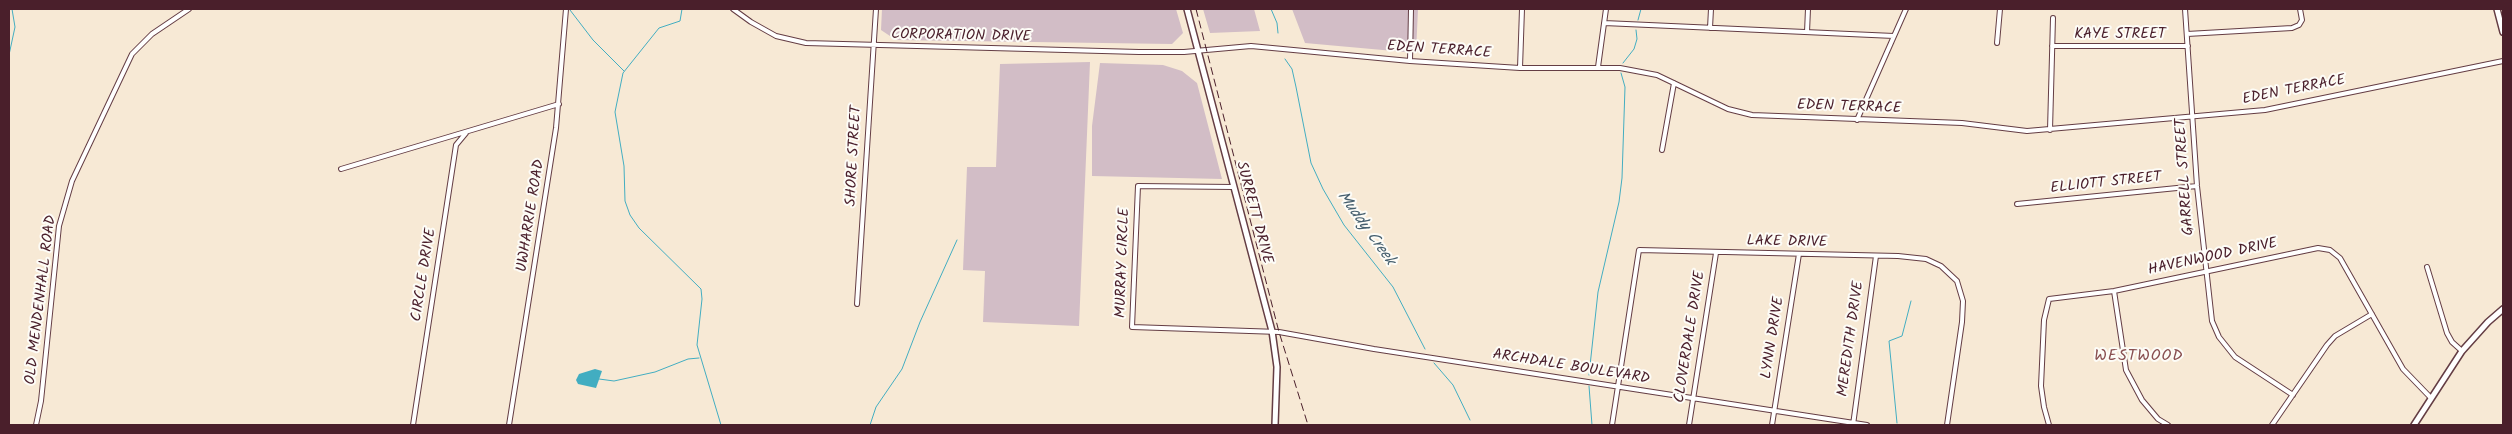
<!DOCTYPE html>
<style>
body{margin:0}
#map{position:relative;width:2512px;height:434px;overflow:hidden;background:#f7e9d5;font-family:Kalam,sans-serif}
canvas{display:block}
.frame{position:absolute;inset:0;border:10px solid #4a1f2b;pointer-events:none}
</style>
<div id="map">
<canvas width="2512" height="434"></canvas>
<div class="frame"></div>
</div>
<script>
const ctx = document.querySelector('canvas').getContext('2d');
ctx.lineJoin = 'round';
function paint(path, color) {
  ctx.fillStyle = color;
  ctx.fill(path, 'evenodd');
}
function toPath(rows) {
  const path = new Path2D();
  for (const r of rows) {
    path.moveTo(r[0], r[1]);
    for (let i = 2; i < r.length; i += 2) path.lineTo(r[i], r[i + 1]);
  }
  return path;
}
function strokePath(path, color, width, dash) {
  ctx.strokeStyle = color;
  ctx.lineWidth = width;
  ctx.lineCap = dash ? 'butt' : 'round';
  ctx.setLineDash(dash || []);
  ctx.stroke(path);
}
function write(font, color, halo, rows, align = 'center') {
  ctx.font = font + ' Kalam,sans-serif';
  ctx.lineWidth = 4;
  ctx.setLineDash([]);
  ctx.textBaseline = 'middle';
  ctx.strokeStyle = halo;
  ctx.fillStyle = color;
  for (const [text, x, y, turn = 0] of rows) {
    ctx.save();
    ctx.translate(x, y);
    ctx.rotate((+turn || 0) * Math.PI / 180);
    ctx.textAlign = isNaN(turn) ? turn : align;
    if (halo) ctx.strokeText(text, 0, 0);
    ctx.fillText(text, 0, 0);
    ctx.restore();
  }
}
paint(toPath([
 [882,9,1176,9,1183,33,1172,44,896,40,881,30],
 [1203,9,1254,9,1260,31,1210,33],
 [1292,9,1418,9,1416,53,1305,43],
 [1090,62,1079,326,983,322,985,271,963,270,967,167,996,167,1000,64],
 [1100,63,1163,65,1182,71,1197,83,1222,179,1092,176,1092,126]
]), '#d2bdc6');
paint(toPath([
 [595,369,602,371,596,388,578,384,576,380,579,374]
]), '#42adc1');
strokePath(toPath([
 [682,9,680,21,659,28,623,73,615,112,624,166,625,201,630,215,639,228,701,289,702,299,697,345,721,425],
 [1271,9,1277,23,1278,33],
 [570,10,593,40,624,71],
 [1638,20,1641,9],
 [9,55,15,27,12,9],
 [1285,59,1292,69,1296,87,1311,163,1323,189,1344,225,1393,287,1425,349],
 [1623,63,1634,49,1637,39,1636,30],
 [1434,363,1453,385,1470,420],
 [1589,375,1598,292,1619,202,1622,178,1625,87,1621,73],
 [599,379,614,381,655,372,688,359,699,358],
 [1589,386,1592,425],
 [1897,423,1889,341,1902,336,1911,301],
 [870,425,876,407,902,369,920,322,957,240]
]), '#42adc1', 1);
const street = toPath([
 [733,9,751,22,776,36,806,43,1139,52,1184,52,1251,46,1410,61,1520,68,1620,68,1657,75,1728,109,1752,115,1962,123,2027,131,2265,110,2503,61],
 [2185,9,2197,186,2212,321,2219,337,2235,357,2293,395],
 [1604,23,1894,36],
 [1710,28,1711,9],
 [1807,32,1808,9],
 [2187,34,2292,28,2299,25,2302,20,2300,9],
 [1997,43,2000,9],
 [2052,46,2188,46],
 [1410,61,1411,9],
 [1598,67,1606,9],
 [1520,68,1522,9],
 [1857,120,1906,9],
 [2050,130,2053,18],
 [1662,150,1674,83],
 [341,169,559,104],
 [1233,187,1138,186,1132,327,1279,332,1374,349,1867,425],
 [2017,204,2197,186],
 [2427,267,2447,333,2452,342,2462,351],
 [2114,291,2126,370,2142,400,2158,419,2168,425],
 [857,304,876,9],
 [36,425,41,401,59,226,72,181,132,54,152,34,189,9],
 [413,425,456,145,466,133],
 [509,425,556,128,566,9],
 [1612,425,1639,250,1898,256,1926,259,1941,266,1957,281,1963,301,1962,322,1947,425],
 [1689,425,1716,253],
 [1772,425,1799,254],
 [1853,425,1876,256],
 [2049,425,2044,407,2041,386,2044,320,2049,299,2114,291,2318,248,2330,250,2340,258,2403,369,2431,398],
 [2272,425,2327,345,2335,336,2372,314]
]);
const secondary = toPath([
 [1187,9,1272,331,1277,367,1275,425],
 [2497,9,2503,32],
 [2414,425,2462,351,2488,322,2503,309]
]);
strokePath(street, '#643d44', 6);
strokePath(secondary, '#643d44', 8);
strokePath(street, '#fff', 4);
strokePath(secondary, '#fff', 5);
strokePath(toPath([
 [1196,9,1279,332,1308,425]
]), '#4a1f2b', 1, [8, 4]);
write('15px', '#4a1f2b', '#fdfcf7', [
 ["KAYE STREET",2120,35],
 ["CORPORATION DRIVE",961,37,1],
 ["EDEN TERRACE",1439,51,4],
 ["EDEN TERRACE",2294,91,-11],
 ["EDEN TERRACE",1849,108,2],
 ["SHORE STREET",855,156,-87],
 ["GARRELL STREET",2186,177,-94],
 ["ELLIOTT STREET",2106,184,-6],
 ["SURRETT DRIVE",1253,213,75],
 ["UWHARRIE ROAD",532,216,-81],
 ["LAKE DRIVE",1787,243,1],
 ["HAVENWOOD DRIVE",2213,258,-12],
 ["MURRAY CIRCLE",1124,263,-88],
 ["CIRCLE DRIVE",425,275,-81],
 ["OLD MENDENHALL ROAD",42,300,-83],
 ["CLOVERDALE DRIVE",1691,337,-81],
 ["LYNN DRIVE",1774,338,-81],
 ["MEREDITH DRIVE",1852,339,-82],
 ["ARCHDALE BOULEVARD",1571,368,9]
]);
write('italic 16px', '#465f6e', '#fdfcf7', [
 ["Muddy Creek",1365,229,54]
]);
ctx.letterSpacing = '1px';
write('16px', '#894f50', '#fdfcf7', [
 ["WESTWOOD",2139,357]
]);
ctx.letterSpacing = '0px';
</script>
